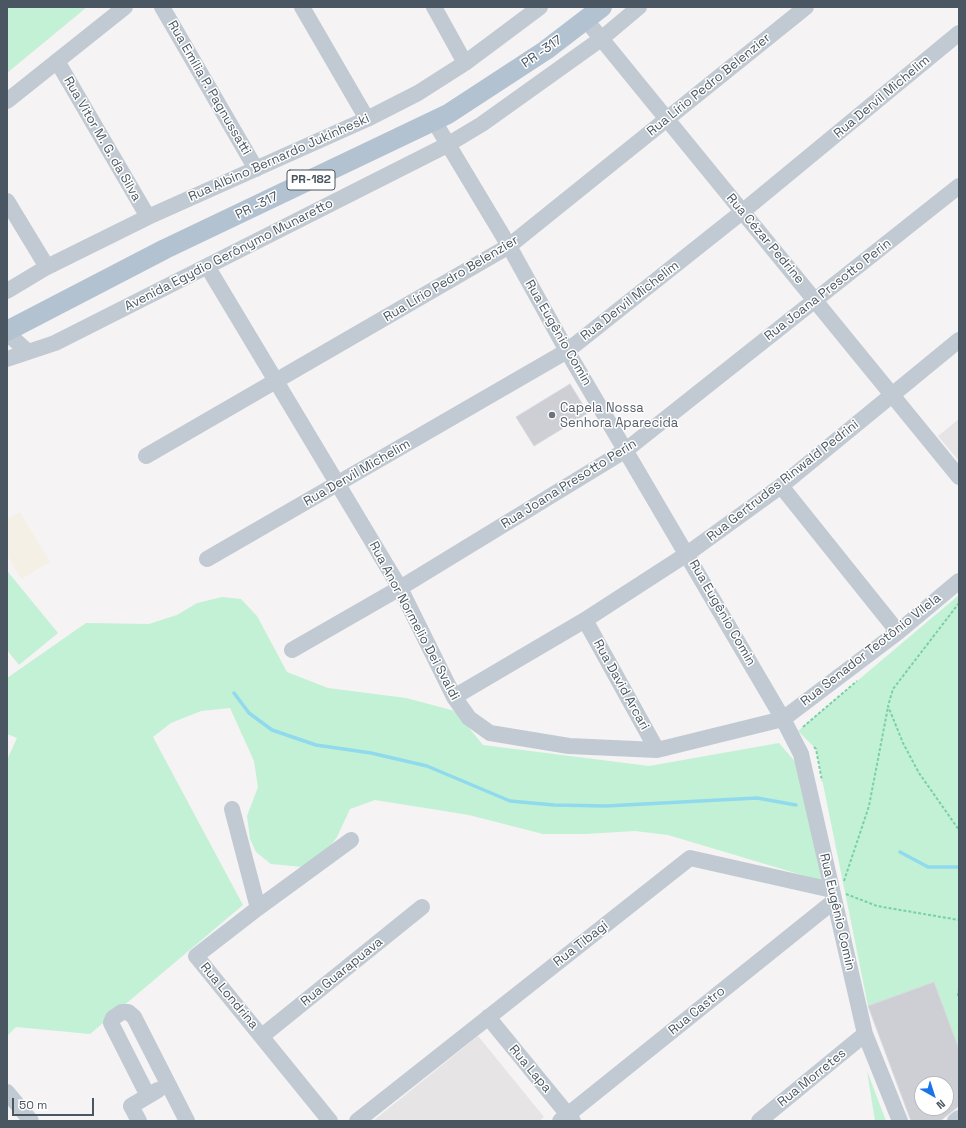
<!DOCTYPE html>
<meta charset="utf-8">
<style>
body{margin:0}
#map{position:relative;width:966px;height:1128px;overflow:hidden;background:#f5f3f3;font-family:"Space Grotesk",sans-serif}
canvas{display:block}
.frame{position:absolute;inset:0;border:8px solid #4a5661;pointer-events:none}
.north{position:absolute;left:914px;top:1076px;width:40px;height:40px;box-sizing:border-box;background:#fff;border:1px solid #b7bbc0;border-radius:50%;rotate:141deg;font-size:11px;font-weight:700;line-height:16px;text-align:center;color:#4a5661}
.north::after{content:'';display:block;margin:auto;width:14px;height:18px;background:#1a73e8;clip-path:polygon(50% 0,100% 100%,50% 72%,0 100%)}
.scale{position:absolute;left:12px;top:1098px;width:82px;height:18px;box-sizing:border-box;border:2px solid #4a5661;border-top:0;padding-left:5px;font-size:12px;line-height:14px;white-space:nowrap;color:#4a5661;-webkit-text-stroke:3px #fff;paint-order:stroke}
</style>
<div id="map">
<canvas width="966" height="1128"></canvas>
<div class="frame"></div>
<div class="north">N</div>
<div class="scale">50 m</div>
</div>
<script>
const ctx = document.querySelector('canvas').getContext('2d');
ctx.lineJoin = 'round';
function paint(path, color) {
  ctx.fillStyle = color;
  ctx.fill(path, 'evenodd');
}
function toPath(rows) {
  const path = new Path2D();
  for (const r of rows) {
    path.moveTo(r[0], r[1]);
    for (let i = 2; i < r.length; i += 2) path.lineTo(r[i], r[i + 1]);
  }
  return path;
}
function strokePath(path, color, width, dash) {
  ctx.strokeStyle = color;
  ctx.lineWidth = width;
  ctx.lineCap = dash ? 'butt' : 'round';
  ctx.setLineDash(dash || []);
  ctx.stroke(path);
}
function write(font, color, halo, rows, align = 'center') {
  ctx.font = font + ' "Space Grotesk",sans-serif';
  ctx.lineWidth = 3;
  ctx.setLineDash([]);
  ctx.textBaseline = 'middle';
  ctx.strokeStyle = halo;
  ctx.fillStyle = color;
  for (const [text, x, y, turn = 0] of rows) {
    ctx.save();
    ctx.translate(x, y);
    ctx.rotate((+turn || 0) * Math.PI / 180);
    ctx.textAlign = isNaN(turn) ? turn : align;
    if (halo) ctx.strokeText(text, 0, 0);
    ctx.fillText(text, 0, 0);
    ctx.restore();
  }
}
paint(toPath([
 [959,419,959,461,938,436],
 [478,1036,544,1117,539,1121,373,1121]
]), '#e6e4e5');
paint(toPath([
 [7,7,87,7,7,73],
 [8,572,58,633,19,665,7,650],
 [959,595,959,1049,934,982,868,1006,816,749,798,731],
 [222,597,241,599,257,616,287,672,328,688,406,698,455,711,483,745,649,766,779,743,798,765,822,881,668,835,635,831,585,834,543,834,469,815,375,800,350,809,337,837,325,853,303,867,271,864,256,852,250,839,247,816,258,787,254,761,230,708,201,711,171,723,153,737,243,905,90,1034,16,1027,7,1036,7,760,17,738,7,734,7,678,86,623,149,624,177,615,197,603],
 [867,1071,886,1121,875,1121]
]), '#c3f1d5');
paint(toPath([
 [20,512,50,562,21,579,7,555,7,519]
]), '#f5f0e5');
strokePath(toPath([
 [234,693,249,713,272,730,316,745,371,753,427,766,510,801,554,805,606,806,757,798,796,805],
 [900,852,928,867,959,867]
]), '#90daee', 3.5);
const building = toPath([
 [570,384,588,413,534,446,516,417,570,384],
 [934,982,959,1049,959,1106,940,1121,911,1121,868,1006,934,982],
 [922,1084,946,1084,946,1108,922,1108,922,1084]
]);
paint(building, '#cdcfd5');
strokePath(building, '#d7d9de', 1);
strokePath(toPath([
 [959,603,893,689,888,706,903,743,919,773,959,830],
 [803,727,857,681],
 [814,747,816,749,822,781],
 [844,881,869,806,888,707],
 [846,894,877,906,959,920],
 [959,988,958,995,959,999]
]), '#7ad0a6', 2, [3, 2]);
strokePath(toPath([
 [162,7,256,169],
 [302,7,367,119],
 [434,7,465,63],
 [586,20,959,477],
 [57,61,148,217],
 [7,101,125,7],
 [434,121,509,246,567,351,783,719,801,754,865,1034,900,1121],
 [7,201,47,267],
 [207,266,400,588,454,697,469,718,490,733,569,746,657,750,783,719,898,632,959,581],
 [7,291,47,267,148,217,367,119,418,93,465,63,540,7],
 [7,333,28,352],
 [7,359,55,343,447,145,482,124,601,39,639,7],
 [146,456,509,246,806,7],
 [781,486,898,632],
 [207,559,567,351,742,212,959,33],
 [585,620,657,750],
 [292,650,400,588,626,450,959,186],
 [454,697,585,620,687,554,781,486,959,340],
 [232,809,258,908,196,956,330,1121],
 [258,908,351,840],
 [488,1017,573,1121],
 [262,1036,422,907],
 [7,1092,31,1121],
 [148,1096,111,1023,113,1018,122,1012,128,1012,134,1017,187,1121],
 [139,1121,131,1106,158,1090],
 [357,1121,690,858,832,890],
 [560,1121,834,901],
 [759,1121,865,1034],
 [955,1121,959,1118]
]), '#c1cad2', 16);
strokePath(toPath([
 [7,331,165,249,448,114,546,50,602,7]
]), '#b3c2d1', 20);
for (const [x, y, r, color] of [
 [552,415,4,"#6b7280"]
]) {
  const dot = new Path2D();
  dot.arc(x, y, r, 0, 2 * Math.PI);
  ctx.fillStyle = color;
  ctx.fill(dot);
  strokePath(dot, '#fff', 1.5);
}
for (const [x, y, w] of [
 [311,180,48]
]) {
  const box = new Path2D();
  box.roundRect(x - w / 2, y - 10, w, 20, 3);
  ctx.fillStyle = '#fff';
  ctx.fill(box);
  strokePath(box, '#4a5661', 1);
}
write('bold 12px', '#4a5661', null, [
 ["PR-182",311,180]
]);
write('13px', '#4a5661', '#fff', [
 ["PR -317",542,52,-35],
 ["Rua Lírio Pedro Belenzier",709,85,-39],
 ["Rua Emília P. Pagnussatti",209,88,60],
 ["Rua Dervil Michelim",882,97,-40],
 ["Rua Vitor M. G. da Silva",102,139,60],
 ["Rua Albino Bernardo Jukinheski",279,158,-24],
 ["PR -317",257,206,-26],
 ["Rua Cézar Pedrine",765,239,50],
 ["Avenida Egydio Gerônymo Munaretto",229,255,-27],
 ["Rua Lírio Pedro Belenzier",451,279,-31],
 ["Rua Joana Presotto Perin",828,290,-38],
 ["Rua Dervil Michelim",630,301,-38],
 ["Rua Eugênio Comin",558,333,60],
 ["Rua Dervil Michelim",357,473,-30],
 ["Rua Gertrudes Rinwald Pedrini",783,481,-38],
 ["Rua Joana Presotto Perin",569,484,-32],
 ["Rua Eugênio Comin",722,613,60],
 ["Rua Anor Normelio Dei Svaldi",414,621,62],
 ["Rua Senador Teotônio Vilela",871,650,-38],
 ["Rua David Arcari",621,685,61],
 ["Rua Eugênio Comin",837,912,77],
 ["Rua Tibagi",581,944,-38],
 ["Rua Guarapuava",342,972,-39],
 ["Rua Londrina",229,996,50],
 ["Rua Castro",697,1011,-39],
 ["Rua Lapa",530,1069,50],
 ["Rua Morretes",812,1078,-39]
]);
write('13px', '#5b616d', '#fff', [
 ["Capela Nossa",560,408],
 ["Senhora Aparecida",560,423]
], 'left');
</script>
